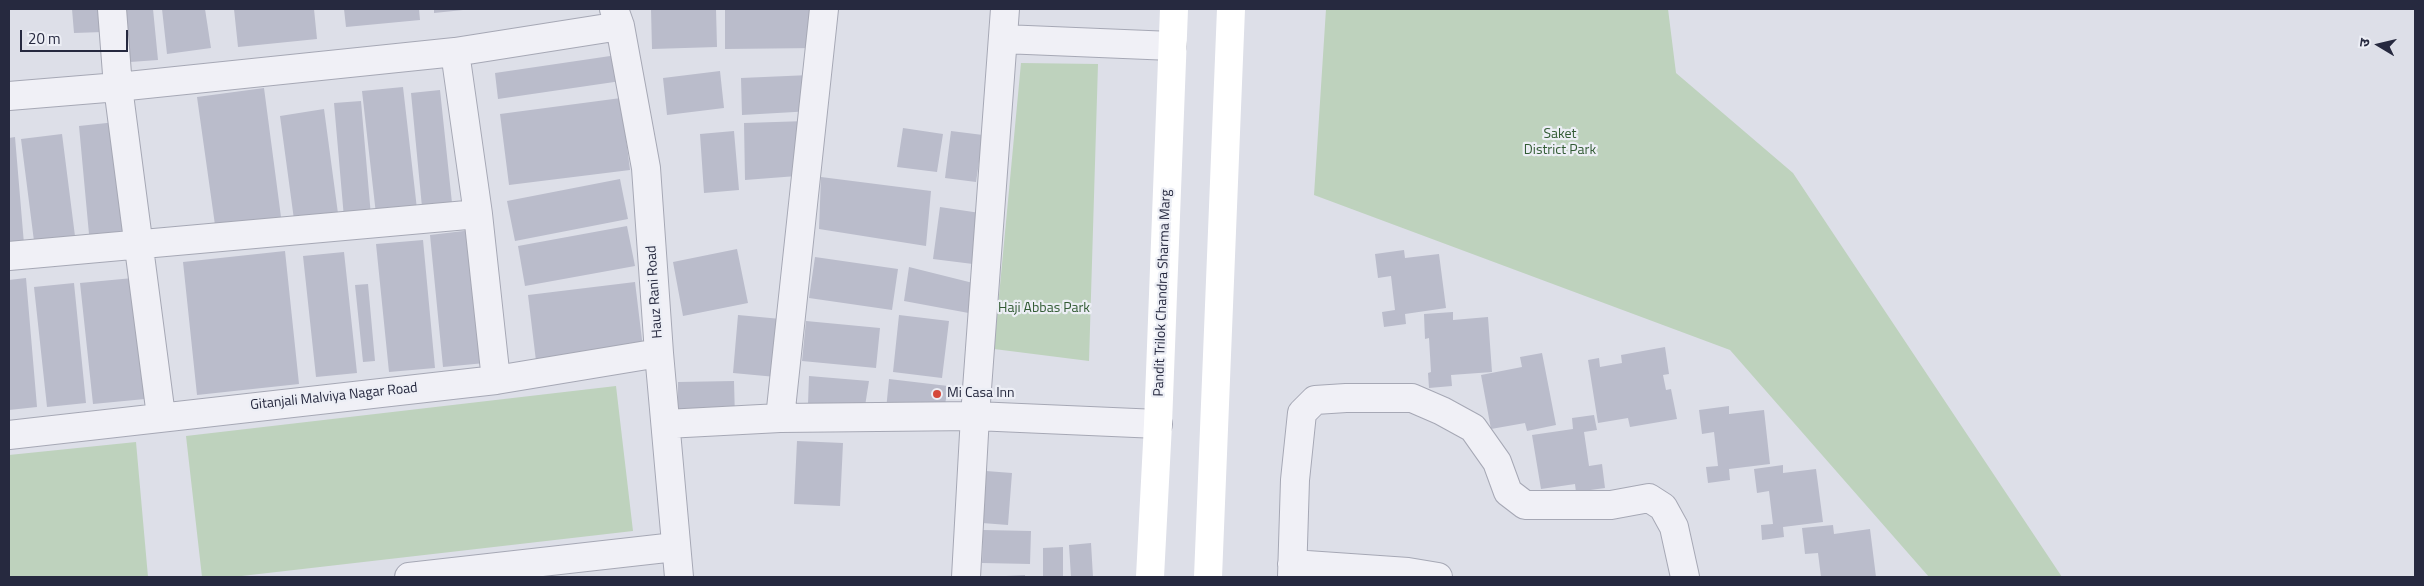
<!DOCTYPE html>
<meta charset="utf-8">
<style>
body{margin:0}
#map{position:relative;width:2424px;height:586px;overflow:hidden;background:#dddfe8;font-family:"Titillium Web","Noto Sans Devanagari",sans-serif}
canvas{display:block}
.frame{position:absolute;inset:0;border:10px solid #26293f;pointer-events:none}
.north{position:absolute;left:2354px;top:20px;width:50px;height:50px;-webkit-text-stroke:4px #eceef5;paint-order:stroke;rotate:279deg;font-size:14px;font-weight:700;line-height:20px;text-align:center;color:#26293f}
.north::after{content:'';display:block;margin:auto;width:18px;height:22px;background:#26293f;clip-path:polygon(50% 0,100% 100%,50% 72%,0 100%)}
.scale{position:absolute;left:20px;top:30px;width:108px;height:22px;box-sizing:border-box;border:2px solid #26293f;border-top:0;padding-left:6px;font-size:15px;line-height:18px;white-space:nowrap;color:#26293f;-webkit-text-stroke:4px #eceef5;paint-order:stroke}
</style>
<div id="map">
<canvas width="2424" height="586"></canvas>
<div class="frame"></div>
<div class="north">उ</div>
<div class="scale">20 m</div>
</div>
<script>
const ctx = document.querySelector('canvas').getContext('2d');
ctx.lineJoin = 'round';
function paint(path, color) {
  ctx.fillStyle = color;
  ctx.fill(path, 'evenodd');
}
function toPath(rows) {
  const path = new Path2D();
  for (const r of rows) {
    path.moveTo(r[0], r[1]);
    for (let i = 2; i < r.length; i += 2) path.lineTo(r[i], r[i + 1]);
  }
  return path;
}
function strokePath(path, color, width, dash) {
  ctx.strokeStyle = color;
  ctx.lineWidth = width;
  ctx.lineCap = dash ? 'butt' : 'round';
  ctx.setLineDash(dash || []);
  ctx.stroke(path);
}
function write(font, color, halo, rows, align = 'center') {
  ctx.font = font + ' "Titillium Web",sans-serif';
  ctx.lineWidth = 4.5;
  ctx.setLineDash([]);
  ctx.textBaseline = 'middle';
  ctx.strokeStyle = halo;
  ctx.fillStyle = color;
  for (const [text, x, y, turn = 0] of rows) {
    ctx.save();
    ctx.translate(x, y);
    ctx.rotate((+turn || 0) * Math.PI / 180);
    ctx.textAlign = isNaN(turn) ? turn : align;
    if (halo) ctx.strokeText(text, 0, 0);
    ctx.fillText(text, 0, 0);
    ctx.restore();
  }
}
paint(toPath([
 [1326,9,1668,9,1676,73,1793,173,2062,577,1929,577,1730,350,1314,195],
 [1021,63,1098,64,1089,361,994,349],
 [616,386,633,531,233,577,202,577,186,436],
 [136,442,148,577,9,577,9,455]
]), '#bed2bd');
paint(toPath([
 [72,9,102,9,103,32,74,33],
 [125,9,153,9,158,60,130,62],
 [162,9,205,9,211,48,167,54],
 [234,9,314,9,317,39,238,47],
 [344,9,419,9,420,20,346,27],
 [434,9,463,9,463,10,434,13],
 [651,9,716,9,717,47,652,49],
 [725,9,816,9,817,48,725,49],
 [617,55,621,81,498,99,495,73],
 [720,71,724,108,667,115,663,78],
 [810,75,812,111,742,115,741,78],
 [403,87,417,209,376,214,362,91],
 [264,88,281,217,215,225,197,97],
 [440,90,452,203,422,207,411,93],
 [621,98,630,170,509,185,500,114],
 [361,101,371,216,344,218,334,103],
 [324,109,339,221,295,227,280,116],
 [807,121,797,176,745,180,744,123],
 [116,122,128,241,90,245,79,126],
 [903,128,943,134,937,172,897,167],
 [734,131,739,190,704,193,700,134],
 [951,131,983,135,976,182,945,178],
 [62,134,76,244,35,249,21,139],
 [15,137,24,244,9,245,9,138],
 [821,177,931,191,926,246,819,229],
 [620,179,628,219,515,241,507,201],
 [940,207,980,213,973,264,933,259],
 [627,226,635,266,525,286,518,246],
 [472,230,485,363,443,367,430,235],
 [423,240,435,368,389,372,376,244],
 [737,249,748,303,683,316,673,262],
 [1404,250,1405,258,1439,254,1446,308,1405,314,1406,324,1384,327,1382,312,1395,310,1391,276,1378,278,1375,254],
 [285,251,299,384,197,395,183,262],
 [344,252,357,373,316,377,303,256],
 [815,257,898,269,892,310,809,298],
 [909,267,973,283,974,314,904,301],
 [26,278,37,407,9,410,9,280],
 [133,278,145,399,93,404,80,283],
 [635,282,643,348,536,361,528,295],
 [74,283,86,403,47,407,34,287],
 [368,284,375,361,363,362,355,285],
 [1453,312,1453,320,1488,317,1492,372,1451,375,1452,386,1429,388,1428,373,1431,372,1429,338,1425,339,1424,314],
 [738,315,781,319,776,377,733,373],
 [899,315,949,321,942,378,893,372],
 [806,321,880,328,876,368,802,361],
 [1665,347,1669,374,1663,375,1666,390,1671,389,1677,419,1630,427,1628,418,1598,423,1588,360,1599,358,1600,367,1622,363,1621,355],
 [1542,353,1556,425,1527,431,1525,423,1491,429,1481,375,1522,367,1520,357],
 [809,376,869,381,865,406,808,404],
 [889,379,948,386,944,411,886,410],
 [734,381,735,419,678,420,678,382],
 [1729,406,1729,414,1764,410,1770,464,1729,469,1730,480,1708,483,1706,467,1718,466,1714,432,1702,434,1699,410],
 [1594,415,1597,430,1584,432,1589,466,1602,464,1605,488,1576,492,1575,484,1541,489,1532,435,1573,429,1572,418],
 [797,441,843,443,840,506,794,504],
 [1783,465,1783,473,1816,469,1823,522,1783,527,1784,537,1762,540,1761,525,1773,524,1769,491,1757,493,1754,469],
 [986,471,1012,473,1008,525,982,523],
 [1833,525,1834,534,1870,529,1876,577,1821,577,1818,553,1805,554,1802,528],
 [983,530,1031,531,1030,564,982,563],
 [1091,543,1093,577,1071,577,1069,545],
 [1063,547,1063,577,1043,577,1043,548],
 [1025,575,1025,577,1006,577,1006,576]
]), '#babccb');
const street = toPath([
 [112,9,118,87,161,416],
 [614,9,620,26,646,168,659,353,679,577],
 [1003,39,1172,46],
 [455,52,478,214,496,380],
 [9,96,118,87,455,52,620,26],
 [9,256,478,214],
 [780,418,824,9],
 [666,424,780,418,975,416,1158,424],
 [9,435,496,380,659,353],
 [1292,564,1408,572,1438,577],
 [409,577,675,547],
 [966,577,975,416,1005,9],
 [1292,577,1295,480,1302,413,1315,400,1346,398,1412,398,1442,411,1473,428,1497,462,1508,492,1525,505,1611,505,1649,498,1663,507,1674,527,1685,577]
]);
strokePath(street, '#a6a8b5', 30);
strokePath(street, '#f0f0f6', 28);
strokePath(toPath([
 [1150,577,1158,424,1174,9],
 [1208,577,1231,9]
]), '#fff', 28);
for (const [x, y, r, color] of [
 [937,394,5,"#d5483a"]
]) {
  const dot = new Path2D();
  dot.arc(x, y, r, 0, 2 * Math.PI);
  ctx.fillStyle = color;
  ctx.fill(dot);
  strokePath(dot, '#eceef5', 2);
}
write('14px', '#325b34', '#eceef5', [
 ["Saket",1560,135],
 ["District Park",1560,151],
 ["Haji Abbas Park",1044,309]
]);
write('14px', '#26293f', '#eceef5', [
 ["Hauz Rani Road",655,292,-94],
 ["Pandit Trilok Chandra Sharma Marg",1163,293,-88],
 ["Gitanjali Malviya Nagar Road",334,397,-6]
]);
write('14px', '#26293f', '#eceef5', [
 ["Mi Casa Inn",947,394]
], 'left');
</script>
